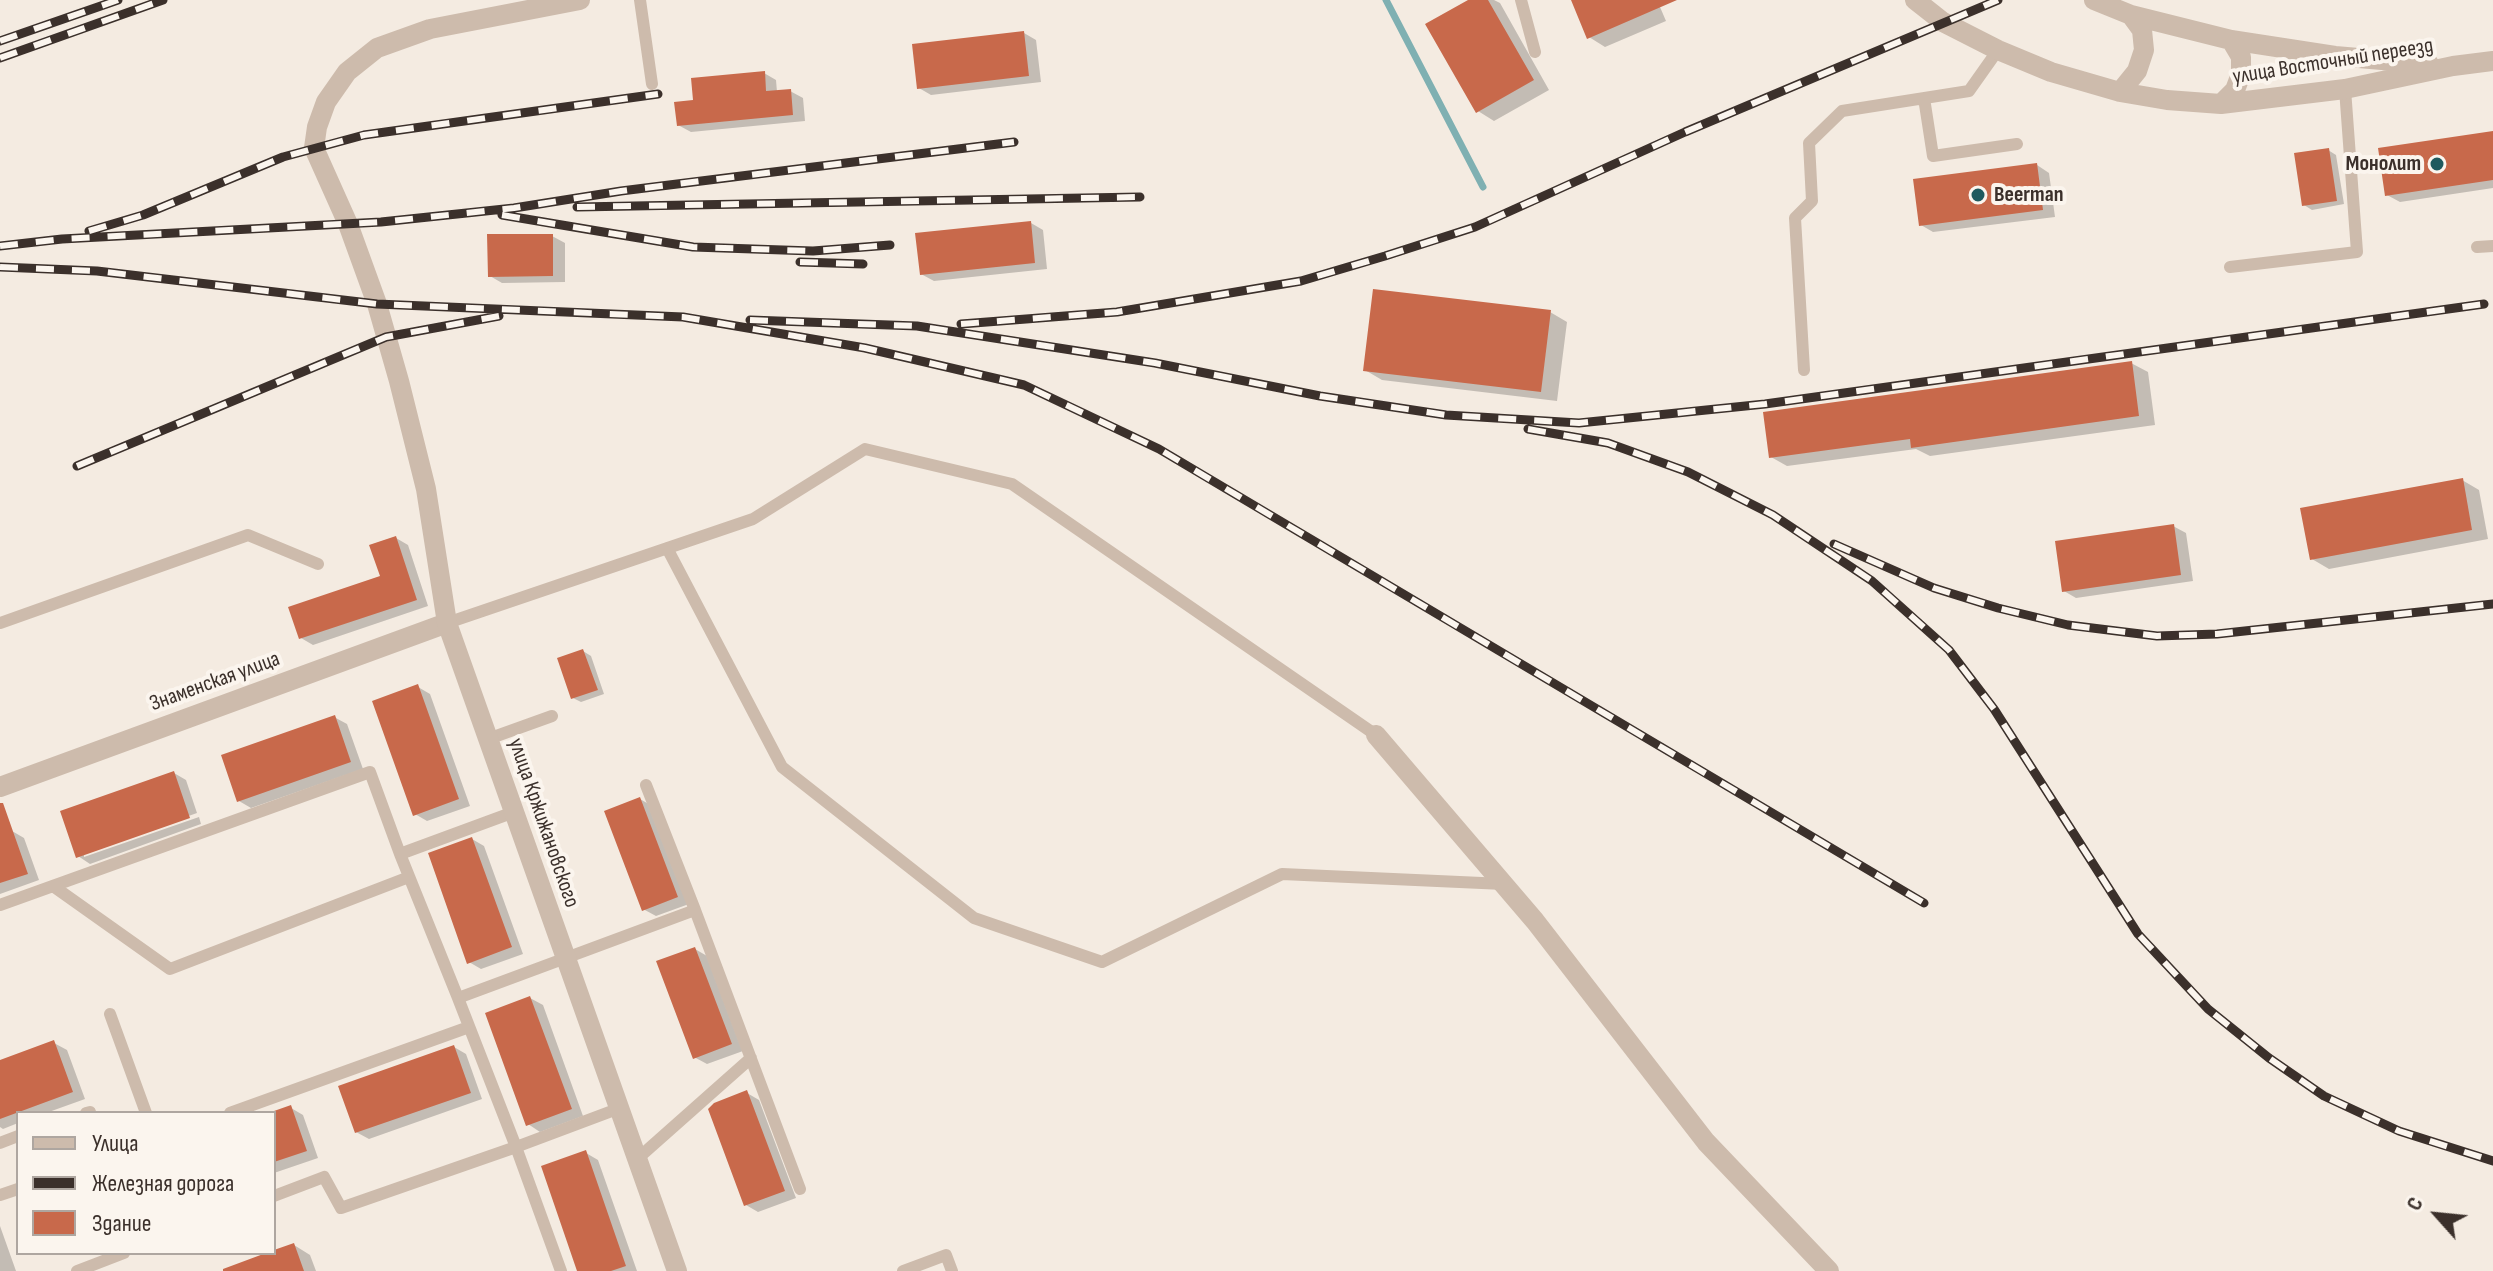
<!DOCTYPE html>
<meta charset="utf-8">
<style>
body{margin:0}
#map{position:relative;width:2493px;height:1271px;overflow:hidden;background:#f4ebe1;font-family:"Sofia Sans Condensed",sans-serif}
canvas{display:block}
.legend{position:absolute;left:16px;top:1111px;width:260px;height:144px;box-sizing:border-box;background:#fbf5ee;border:2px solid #aea6a0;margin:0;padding:10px 14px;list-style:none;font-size:24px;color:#3b302b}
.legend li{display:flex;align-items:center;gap:16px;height:40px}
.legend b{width:40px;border:2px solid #aea6a0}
.north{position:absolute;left:2397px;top:1175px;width:80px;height:80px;-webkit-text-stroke:6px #fbf5ee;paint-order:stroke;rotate:297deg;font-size:22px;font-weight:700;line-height:32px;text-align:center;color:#3b302b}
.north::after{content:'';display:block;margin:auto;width:28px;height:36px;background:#3b302b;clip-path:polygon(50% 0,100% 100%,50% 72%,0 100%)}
</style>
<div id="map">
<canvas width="2493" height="1271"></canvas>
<ul class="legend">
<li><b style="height:10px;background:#cdbbac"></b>Улица</li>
<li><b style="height:10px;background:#3b302b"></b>Железная дорога</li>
<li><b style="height:22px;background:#c8694b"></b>Здание</li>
</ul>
<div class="north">С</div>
</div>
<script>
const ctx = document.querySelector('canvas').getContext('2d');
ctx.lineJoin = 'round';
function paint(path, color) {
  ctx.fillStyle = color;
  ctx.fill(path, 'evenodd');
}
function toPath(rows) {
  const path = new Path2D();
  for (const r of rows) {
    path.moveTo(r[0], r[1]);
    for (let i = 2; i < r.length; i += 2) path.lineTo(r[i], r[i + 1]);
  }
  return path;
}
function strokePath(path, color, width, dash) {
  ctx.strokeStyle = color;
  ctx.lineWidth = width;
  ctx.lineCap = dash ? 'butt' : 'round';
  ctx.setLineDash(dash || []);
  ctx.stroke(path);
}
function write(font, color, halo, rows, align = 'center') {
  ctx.font = font + ' "Sofia Sans Condensed",sans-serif';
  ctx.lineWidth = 8;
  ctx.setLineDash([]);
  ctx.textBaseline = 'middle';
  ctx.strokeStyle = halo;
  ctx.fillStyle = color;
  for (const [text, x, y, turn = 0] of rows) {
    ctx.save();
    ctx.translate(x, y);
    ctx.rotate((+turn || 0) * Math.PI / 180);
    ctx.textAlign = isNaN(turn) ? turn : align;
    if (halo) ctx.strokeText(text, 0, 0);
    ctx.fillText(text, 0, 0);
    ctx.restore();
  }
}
paint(toPath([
 [1472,0,1494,0,1500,3,1549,90,1494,121,1478,111],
 [1573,0,1657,0,1666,21,1605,47,1589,37],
 [1024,33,1036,40,1041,82,931,95,919,88],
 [764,73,776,80,777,92,790,91,803,98,805,121,691,132,678,125,695,102],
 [2493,133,2493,188,2400,202,2387,195],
 [2328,150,2336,155,2344,204,2312,210,2304,205],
 [2037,165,2049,173,2055,217,1933,232,1921,225],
 [1031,223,1043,230,1047,269,934,281,921,274],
 [552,236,565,243,565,282,502,283,490,276],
 [1550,312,1567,322,1557,401,1382,380,1365,370],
 [2131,363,2148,372,2155,425,1930,456,1916,449,1787,466,1771,457],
 [2462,480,2479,490,2488,539,2329,569,2312,559],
 [2173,526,2186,533,2193,581,2076,598,2064,591],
 [396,538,408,545,428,606,313,645,301,638,382,578],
 [583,651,591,656,604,694,581,702,573,698],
 [418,687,430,694,470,806,427,821,415,814],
 [334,717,347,724,363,769,251,808,239,801],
 [174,773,186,780,197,813,84,853,84,857,199,817,201,824,90,864,78,856],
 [640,799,652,806,689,904,656,916,643,909],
 [12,831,24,838,39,880,0,894,0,835],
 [472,839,484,846,523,954,481,969,469,962],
 [695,949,707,956,743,1051,707,1064,694,1057],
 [530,998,543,1005,583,1116,540,1132,528,1124],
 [54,1043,67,1050,85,1099,46,1113,18,1113,18,1123,3,1129,0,1127,0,1063],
 [454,1047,466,1054,482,1099,369,1139,356,1132],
 [747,1093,759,1100,796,1198,758,1212,746,1205],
 [291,1108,303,1115,318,1158,274,1173,274,1113],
 [586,1153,598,1160,637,1271,579,1271],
 [0,1226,16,1271,0,1271],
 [294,1245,310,1255,316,1271,225,1271]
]), '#0003');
strokePath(toPath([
 [1386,0,1483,187]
]), '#7fb0b2', 7);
paint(toPath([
 [1468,0,1488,0,1534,80,1476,113,1425,24],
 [1571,0,1677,0,1587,39],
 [1024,31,1029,76,917,89,912,44],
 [765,71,766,91,791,89,793,115,677,126,674,102,693,100,691,78],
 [2493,131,2493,180,2385,196,2378,148],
 [2329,148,2337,201,2302,206,2294,153],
 [2037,163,2043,210,1919,226,1913,179],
 [1031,221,1035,263,920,275,915,233],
 [487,234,553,234,553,276,488,277],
 [1373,289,1551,310,1541,392,1363,371],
 [2132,361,2139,416,1911,448,1910,439,1769,458,1763,412],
 [2463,478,2472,530,2310,560,2300,508],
 [2174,524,2181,575,2062,592,2055,541],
 [396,536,417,600,299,639,288,607,380,576,369,545],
 [583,649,598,690,571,699,557,658],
 [418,684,459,799,413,816,372,701],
 [335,715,351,762,237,802,221,755],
 [174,771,190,818,76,858,60,811],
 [640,797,678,897,642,911,604,811],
 [0,803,3,803,28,874,0,883],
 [472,837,512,947,467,964,428,853],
 [695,947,732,1044,693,1059,656,961],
 [530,996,572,1109,526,1126,485,1013],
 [54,1040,73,1092,0,1119,0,1060],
 [454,1045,471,1093,355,1133,338,1086],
 [747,1090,785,1191,744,1206,708,1109,714,1103],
 [291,1105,307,1151,274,1162,274,1111],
 [586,1150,626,1266,611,1271,577,1271,541,1166],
 [294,1243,304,1271,223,1271,223,1269,266,1253,274,1253,274,1250]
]), '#c8694b');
strokePath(toPath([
 [640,0,652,84],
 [1521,0,1535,52],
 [1924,98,1933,156,2017,144],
 [2477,247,2493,246],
 [2230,267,2357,252,2345,89],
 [1804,370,1795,218,1812,201,1809,143,1842,111,1969,91,1998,50],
 [667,548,782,767,974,918,1102,962,1282,874,1504,884],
 [0,623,248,535,318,564],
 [447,623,753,519,865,449,1012,484,1376,735],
 [488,739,552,716],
 [646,785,695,910],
 [400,854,458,998],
 [53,886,170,969,409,877],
 [0,905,370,772,400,854,514,812],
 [110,1014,146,1113],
 [86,1113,90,1112],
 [230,1113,469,1027],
 [0,1143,18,1136],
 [636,1160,751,1058],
 [0,1195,18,1189],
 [274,1196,324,1177,341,1208,516,1147,458,998,695,910,800,1189],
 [77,1271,124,1253],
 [561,1271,516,1147,620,1108],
 [903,1271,946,1255,952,1271]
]), '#cdbbac', 12);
strokePath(toPath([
 [1376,735,1535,921,1706,1142,1829,1271],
 [0,787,447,623]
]), '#cdbbac', 20);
strokePath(toPath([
 [580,0,430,29,377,48,347,72,326,102,317,127,314,148,348,224,377,304,399,381,426,489,447,623,677,1271],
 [1915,0,1943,22,1998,50,2051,72,2120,92,2167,100,2221,104,2345,89,2453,66,2493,61],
 [2094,0,2131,15,2231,40,2335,56,2429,64],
 [2120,92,2137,71,2144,50,2142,30,2131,15],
 [2221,104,2235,90,2241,74,2241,57,2231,40]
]), '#cdbbac', 20);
const rail = toPath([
 [0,41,118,0],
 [0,58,163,0],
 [577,207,1140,197],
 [502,215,693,247,813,251,890,245],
 [89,231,143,215,283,157,364,135,658,94],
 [0,246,62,239,381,222,514,208,621,191,1014,142],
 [800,262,863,264],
 [0,267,97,271,377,304,683,317,865,348,1024,385,1159,449,1924,903],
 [750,320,917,326,1155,363,1320,396,1446,415,1579,423,1765,404,2484,304],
 [961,324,1117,312,1301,281,1385,256,1475,227,1685,132,1998,0],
 [1528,429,1608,443,1688,472,1773,515,1872,581,1949,650,1994,709,2138,934,2208,1009,2269,1058,2324,1096,2399,1131,2493,1161],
 [77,466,386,337,499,316],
 [1834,544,1934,588,1998,608,2068,625,2157,636,2217,634,2493,604]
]);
strokePath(rail, '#3b302b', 9);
strokePath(rail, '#fbf5ee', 6, [18]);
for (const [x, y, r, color] of [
 [2437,164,8,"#1f5a5e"],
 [1978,195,8,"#1f5a5e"]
]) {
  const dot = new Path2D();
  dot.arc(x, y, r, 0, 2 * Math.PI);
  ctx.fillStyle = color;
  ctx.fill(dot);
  strokePath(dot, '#fbf5ee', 3);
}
write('22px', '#3b302b', '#fbf5ee', [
 ["улица Восточный переезд",2333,62,-9],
 ["Знаменская улица",215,682,-20],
 ["улица Кржижановского",543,823,71]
]);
write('bold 22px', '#3b302b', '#fbf5ee', [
 ["Монолит",2421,164],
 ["Beerman",1994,195,"left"]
], 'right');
</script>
